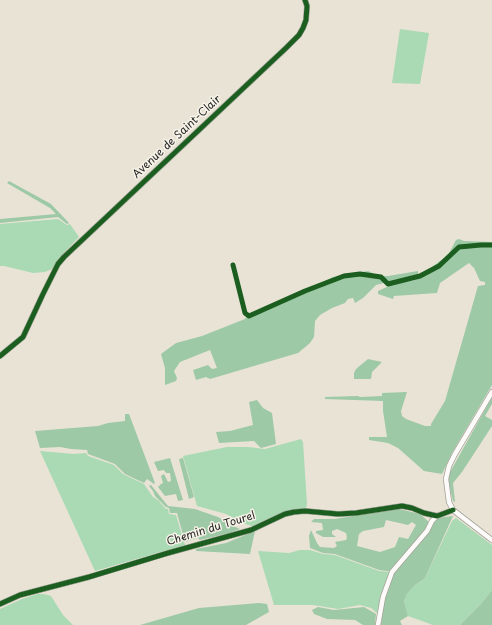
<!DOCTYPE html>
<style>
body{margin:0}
canvas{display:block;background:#e8e3d5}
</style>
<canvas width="492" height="625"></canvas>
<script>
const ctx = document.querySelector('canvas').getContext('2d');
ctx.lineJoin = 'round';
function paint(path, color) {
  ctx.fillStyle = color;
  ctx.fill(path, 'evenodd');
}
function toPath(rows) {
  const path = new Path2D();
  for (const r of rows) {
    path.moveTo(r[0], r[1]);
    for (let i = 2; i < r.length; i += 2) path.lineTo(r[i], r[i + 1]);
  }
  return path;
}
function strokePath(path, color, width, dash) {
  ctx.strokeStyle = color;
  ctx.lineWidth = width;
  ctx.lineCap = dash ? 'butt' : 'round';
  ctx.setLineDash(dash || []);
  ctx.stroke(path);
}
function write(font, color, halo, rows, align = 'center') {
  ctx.font = font + ' "Playpen Sans",sans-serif';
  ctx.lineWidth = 3;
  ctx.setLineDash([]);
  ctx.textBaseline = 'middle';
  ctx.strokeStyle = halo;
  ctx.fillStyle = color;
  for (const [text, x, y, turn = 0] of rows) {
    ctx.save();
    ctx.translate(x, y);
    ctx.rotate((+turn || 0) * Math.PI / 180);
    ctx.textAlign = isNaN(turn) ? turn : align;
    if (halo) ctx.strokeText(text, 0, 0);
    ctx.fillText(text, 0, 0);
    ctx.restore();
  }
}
paint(toPath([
 [400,29,429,33,420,84,392,83],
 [58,219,67,225,70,224,79,237,60,257,52,269,45,272,33,273,4,266,0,266,0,224],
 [301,439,303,442,307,504,306,508,290,510,279,514,252,526,245,524,226,514,197,506,183,456,227,447,248,447,265,449],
 [40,451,74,454,86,453,88,456,114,465,123,474,144,484,153,497,158,500,166,509,168,509,169,514,176,515,185,545,95,571],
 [456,518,492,545,492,590,481,604,460,625,433,625,408,616,404,601,407,594,415,585,425,578,452,521],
 [300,550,310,550,323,554,335,555,379,571,390,572,377,613,371,608,360,605,338,609,313,605,274,605,258,551,289,553],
 [38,594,44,594,51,596,63,615,73,625,0,625,0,609,22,599]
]), '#aadab4');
paint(toPath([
 [9,181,51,204,69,223,67,224,58,217,0,223,0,219,56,214,50,208,7,183],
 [459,239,464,241,492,242,492,385,452,453,442,474,424,471,398,448,388,443,369,440,369,437,387,437,383,411,383,401,325,399,325,397,358,396,360,397,382,396,382,393,406,392,407,392,401,411,402,416,406,419,425,426,431,426,431,424,445,401,478,286,485,285,485,282,480,281,474,268,469,263,440,283,437,293,394,296,393,299,378,294,378,291,391,285,415,280,438,269,433,266,448,255,456,240],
 [368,271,379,276,388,276,418,271,418,274,376,285,363,298,355,303,353,298,348,299,345,303,332,308,320,315,315,321,314,337,310,343,298,353,210,379,206,377,196,380,193,370,208,365,212,369,217,368,210,350,180,362,174,371,177,378,176,381,165,385,165,368,161,354,176,343,202,336,245,319,247,316,333,277],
 [368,359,382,362,372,372,371,379,354,379,354,373,356,369],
 [492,397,492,404,485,416,492,420,492,426,462,472,453,483,455,502,453,501,449,484,449,474],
 [257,400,263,408,272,413,276,444,261,448,254,441,219,443,216,432,230,431,253,425,249,402],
 [125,414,129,414,155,483,154,484,147,479,144,483,125,474,115,464,88,454,87,450,71,449,60,447,40,448,35,431,98,426,108,423,125,421],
 [170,458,183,500,178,501,176,494,165,496,158,487,161,484,163,483,161,476,164,474,168,482,171,481,170,473,166,473,164,470,158,471,154,462],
 [183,458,194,497,189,499,179,459],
 [151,485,168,506,195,509,218,517,231,525,240,529,229,533,200,540,198,538,185,542,177,513,170,513,169,508,166,507,155,496,153,491,149,486],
 [399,509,420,514,430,523,436,518,453,516,425,578,415,585,407,594,404,601,408,616,400,621,402,625,381,625,384,595,390,579,395,572,379,570,335,554,323,553,310,548,309,536,311,530,317,543,320,547,334,548,337,546,335,542,346,540,347,538,346,533,337,529,332,531,332,534,336,537,323,537,316,533,316,531,323,530,322,523,311,522,314,519,334,519],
 [386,520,408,525,412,522,416,525,408,539,399,537,395,547,380,552,357,546,359,534,363,531,384,527],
 [255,531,250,554,196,551,196,549,226,543],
 [492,590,492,625,460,625,481,604],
 [259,603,267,604,269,612,246,625,140,625,199,608],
 [318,607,334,610,364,607,376,614,375,625,363,625,355,620,327,619,314,614,312,610]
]), '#9ec9a7');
const minor = toPath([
 [0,356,23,337,43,294,58,264,64,257,286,48,299,35,303,28,306,20,307,6,305,0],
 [492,392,455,454,449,466,446,479,449,502,453,510,492,540],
 [0,604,20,595,89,577,168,553,251,530,285,514,294,512,305,511,338,514,356,513,402,506,412,508,424,513,437,516,453,510],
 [378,625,383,597,392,572,427,531,432,521,437,516]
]);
strokePath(minor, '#a4a199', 6);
strokePath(minor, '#fcfbf9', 4.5);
strokePath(toPath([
 [233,265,245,313,249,316,305,291,344,276,360,274,381,277,388,284,420,276,439,266,459,247,481,245,492,245],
 [0,356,23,337,43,294,58,264,64,257,286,48,299,35,303,28,306,20,307,6,305,0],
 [0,604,20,595,89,577,168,553,251,530,285,514,294,512,305,511,338,514,356,513,402,506,412,508,424,513,437,516,453,510]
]), '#1b5e20', 5);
write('11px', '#2b2b2b', '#f7f3e8', [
 ["Avenue de Saint-Clair",177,137,-43],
 ["Chemin du Tourel",211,529,-17]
]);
</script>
